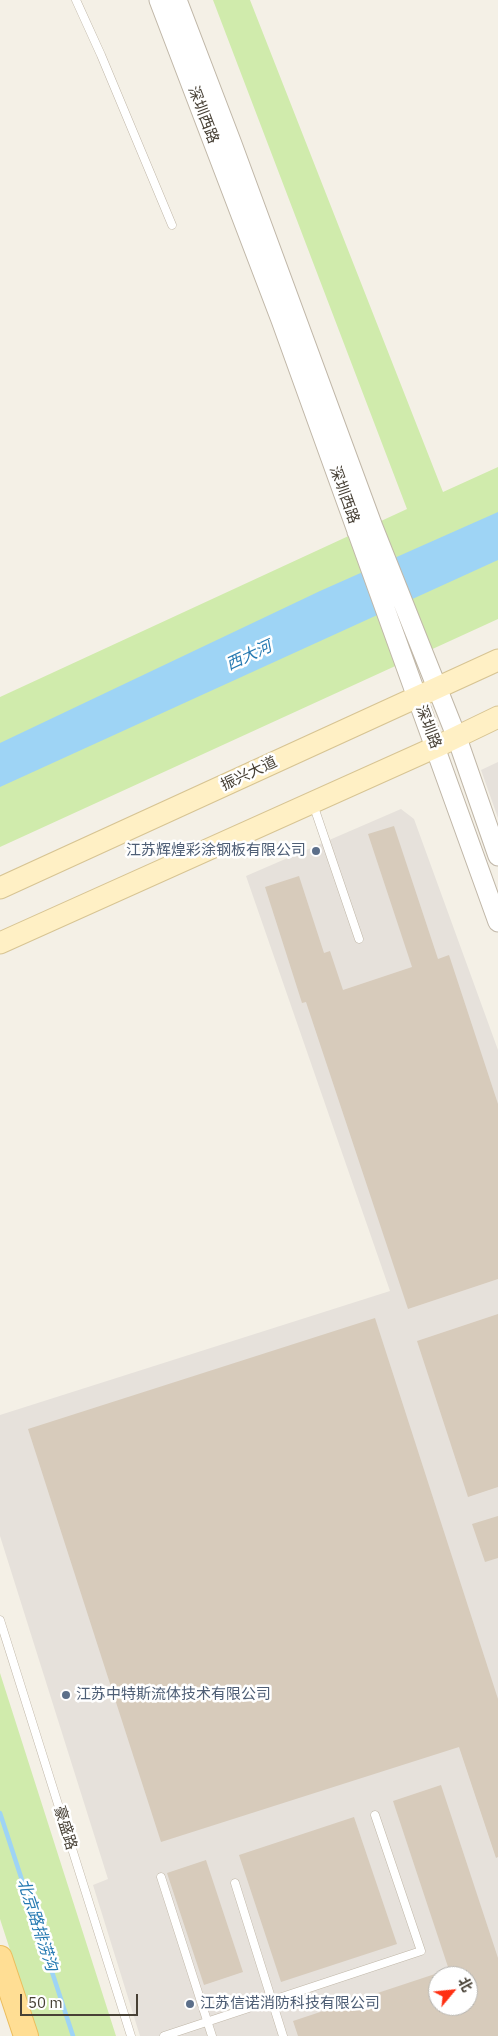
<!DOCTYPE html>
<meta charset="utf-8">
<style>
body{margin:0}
#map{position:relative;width:498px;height:2036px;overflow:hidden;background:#f4f0e6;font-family:"IBM Plex Sans","Noto Sans SC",sans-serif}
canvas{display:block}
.north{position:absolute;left:428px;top:1966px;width:50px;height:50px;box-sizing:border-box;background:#fff;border:1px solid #b5b3ae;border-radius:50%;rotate:62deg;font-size:14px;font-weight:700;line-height:20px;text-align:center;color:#474035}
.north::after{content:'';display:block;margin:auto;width:18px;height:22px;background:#ff3012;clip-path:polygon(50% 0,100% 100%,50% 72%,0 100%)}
.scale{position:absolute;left:20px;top:1994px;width:118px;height:22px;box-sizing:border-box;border:2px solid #474035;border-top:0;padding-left:6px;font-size:15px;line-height:18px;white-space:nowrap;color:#474035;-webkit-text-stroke:4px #fff;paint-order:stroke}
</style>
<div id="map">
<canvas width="498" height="2036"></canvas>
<div class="north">北</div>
<div class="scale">50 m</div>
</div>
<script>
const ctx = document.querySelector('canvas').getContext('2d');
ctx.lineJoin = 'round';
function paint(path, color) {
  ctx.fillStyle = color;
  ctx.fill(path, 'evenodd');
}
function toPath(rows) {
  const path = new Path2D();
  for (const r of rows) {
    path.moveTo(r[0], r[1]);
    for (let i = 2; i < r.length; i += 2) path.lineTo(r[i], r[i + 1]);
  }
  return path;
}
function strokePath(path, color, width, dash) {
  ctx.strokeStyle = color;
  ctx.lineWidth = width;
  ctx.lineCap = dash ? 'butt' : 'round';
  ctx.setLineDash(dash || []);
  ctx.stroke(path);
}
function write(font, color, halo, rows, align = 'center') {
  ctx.font = font + ' "IBM Plex Sans","Noto Sans SC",sans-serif';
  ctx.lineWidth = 5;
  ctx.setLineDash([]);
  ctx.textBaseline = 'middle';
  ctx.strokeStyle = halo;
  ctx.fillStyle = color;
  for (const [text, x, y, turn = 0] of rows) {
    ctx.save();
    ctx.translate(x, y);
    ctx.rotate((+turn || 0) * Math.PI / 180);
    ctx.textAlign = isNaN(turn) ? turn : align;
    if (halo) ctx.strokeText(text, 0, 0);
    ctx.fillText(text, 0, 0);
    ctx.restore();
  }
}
paint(toPath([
 [498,762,498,818,481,770],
 [401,809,414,819,498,1050,498,2036,140,2036,93,1885,108,1879,0,1536,0,1415,390,1291,246,876],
 [438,1976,468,1976,468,2006,438,2006]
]), '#e6e1db');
paint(toPath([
 [213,0,250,0,443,492,498,467,498,619,0,847,0,697,407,509],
 [0,1673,116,2036,38,2036,0,1919]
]), '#d0ebac');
paint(toPath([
 [498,512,498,560,0,787,0,743,320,591]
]), '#9ed4f5');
strokePath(toPath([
 [0,1813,73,2036]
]), '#9ed4f5', 4.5);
paint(toPath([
 [394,826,438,959,449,955,498,1104,498,1279,408,1309,306,1002,302,1003,265,887,299,876,324,953,330,951,343,990,412,967,368,834],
 [498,1314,498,1487,468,1497,417,1341],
 [375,1318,498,1699,498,1857,496,1858,459,1747,161,1842,28,1429],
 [498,1516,498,1558,485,1562,472,1524],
 [441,1785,498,1958,498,2036,298,2036,293,2021,438,1973,438,2006,468,2006,468,1976,451,1976,393,1801],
 [354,1817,397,1944,281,1982,239,1855],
 [206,1860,243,1972,204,1985,167,1873]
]), '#d7cbbb');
const service = toPath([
 [76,0,101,55,172,225],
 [313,804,359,939],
 [0,1620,131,2036],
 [161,1877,212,2036],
 [235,1883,283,2036],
 [164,2036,421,1951,375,1815]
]);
const tertiary = toPath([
 [159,0,281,320,498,922],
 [177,0,232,144,373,527,357,532],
 [373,527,457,738,498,856]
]);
const secondary = toPath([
 [0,888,498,660],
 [0,943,436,747,498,717]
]);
const primary = toPath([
 [0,1958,26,2036]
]);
strokePath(service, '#c0b7a8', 9);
strokePath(tertiary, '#c0b7a8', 21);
strokePath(secondary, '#d7c493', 23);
strokePath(primary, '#ecbd5d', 26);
strokePath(service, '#fff', 8);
strokePath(tertiary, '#fff', 19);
strokePath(secondary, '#fff0c5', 21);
strokePath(primary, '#ffde94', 24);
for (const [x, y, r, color] of [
 [316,851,5,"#5c6f8a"],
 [66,1695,5,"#5c6f8a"],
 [190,2004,5,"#5c6f8a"]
]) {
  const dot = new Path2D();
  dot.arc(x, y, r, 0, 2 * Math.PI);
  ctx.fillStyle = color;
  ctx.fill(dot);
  strokePath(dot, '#fff', 2);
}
write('15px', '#474035', '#fff', [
 ["深圳西路",203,115,69],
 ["深圳西路",344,495,70],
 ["深圳路",428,727,69],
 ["振兴大道",249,774,-25],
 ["豪盛路",65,1828,73]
]);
write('15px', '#4e5e75', '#fff', [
 ["江苏辉煌彩涂钢板有限公司",306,851,"right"],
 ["江苏中特斯流体技术有限公司",76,1695],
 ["江苏信诺消防科技有限公司",200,2004]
], 'left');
write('italic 16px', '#267ab2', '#fff', [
 ["西大河",249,656,-25],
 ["北京路排涝沟",37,1925,72]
]);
</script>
